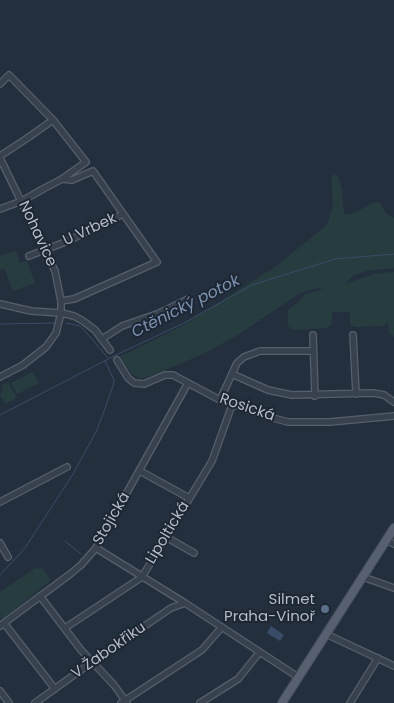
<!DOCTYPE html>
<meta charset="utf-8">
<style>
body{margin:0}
canvas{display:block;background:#242f3e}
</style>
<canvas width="394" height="703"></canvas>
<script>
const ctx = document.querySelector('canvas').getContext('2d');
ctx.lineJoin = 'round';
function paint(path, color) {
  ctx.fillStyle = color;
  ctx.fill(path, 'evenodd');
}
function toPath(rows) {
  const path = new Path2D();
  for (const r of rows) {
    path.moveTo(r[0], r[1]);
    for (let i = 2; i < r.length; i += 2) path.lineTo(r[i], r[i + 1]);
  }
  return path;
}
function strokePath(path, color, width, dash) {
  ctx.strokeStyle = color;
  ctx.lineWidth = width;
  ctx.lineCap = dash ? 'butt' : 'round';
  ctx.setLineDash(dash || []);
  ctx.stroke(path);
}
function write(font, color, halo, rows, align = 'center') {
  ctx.font = font + ' Poppins,sans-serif';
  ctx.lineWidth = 4;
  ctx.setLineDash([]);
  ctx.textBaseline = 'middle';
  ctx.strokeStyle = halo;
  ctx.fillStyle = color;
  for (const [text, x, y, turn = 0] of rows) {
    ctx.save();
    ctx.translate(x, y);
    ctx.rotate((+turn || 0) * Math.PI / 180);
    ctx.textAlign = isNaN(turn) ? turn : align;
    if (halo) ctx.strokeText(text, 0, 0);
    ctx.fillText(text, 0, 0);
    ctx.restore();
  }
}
paint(toPath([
 [336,174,338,176,342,190,344,214,347,215,353,213,366,207,371,203,380,202,386,214,394,218,394,268,366,271,354,275,345,284,374,274,394,272,394,337,389,332,388,322,383,326,355,327,350,324,350,312,332,312,332,324,327,328,294,330,291,329,288,326,288,310,301,300,305,294,324,289,317,288,300,293,236,336,207,352,156,374,140,379,131,373,119,357,180,327,275,267,327,225,333,206,331,177],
 [16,251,20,263,27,261,35,283,13,291,4,268,0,270,0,256],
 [33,372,39,383,17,394,11,383],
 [8,382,17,398,5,404,0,395,3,389,1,385],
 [35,568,43,569,51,580,2,620,0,617,0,592]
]), '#263c3f');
paint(toPath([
 [271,626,284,635,280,641,267,633]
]), '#394c67');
strokePath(toPath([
 [66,323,80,326,84,330,108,358],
 [0,324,57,323],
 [0,415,114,356,184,323,252,285,335,259,394,254],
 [65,541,81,554],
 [0,575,25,548,73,474,97,430,113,386,114,380,105,361]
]), '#394c67', 1);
const minor = toPath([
 [0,84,9,75,53,120,86,162,62,179,43,189,22,201,0,209],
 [0,156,26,139,53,120],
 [0,158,55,271,61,301,61,313,56,333,46,347,23,365,0,377],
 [29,256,68,241,123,214],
 [61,301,74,299,157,262,93,171,72,180,62,179],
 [0,304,31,311,61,313,74,316,83,321,95,330,110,350],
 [313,335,315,396],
 [353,335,356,394],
 [102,339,122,326,157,314,188,299],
 [117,360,128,378,134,383,144,384,165,375,173,375,220,400,269,417,288,422,330,422,394,416],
 [232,374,268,390,292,395,373,393,384,395,394,402],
 [220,400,237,363,244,357,260,351,313,351],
 [140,471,189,498],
 [0,502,67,467],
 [166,537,194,553],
 [386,540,394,544],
 [0,543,8,557],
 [96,548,185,603,298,677],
 [363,577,394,588],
 [40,596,81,650,114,685,127,703],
 [4,623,55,689],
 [0,626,69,575,81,565,96,548,188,383],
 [65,628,142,577,212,461,232,405],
 [326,634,394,666],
 [0,691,9,703],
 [35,703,99,657,171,608,185,603],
 [121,703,202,650,221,628],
 [200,703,238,679,259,653],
 [350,703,378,658]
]);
const major = toPath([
 [282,703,394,528]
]);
strokePath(minor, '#565f6c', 8);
strokePath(major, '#414a57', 10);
strokePath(minor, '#38414e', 5.5);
strokePath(major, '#56606e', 8);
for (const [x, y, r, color] of [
 [325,609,5,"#5c6f8a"]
]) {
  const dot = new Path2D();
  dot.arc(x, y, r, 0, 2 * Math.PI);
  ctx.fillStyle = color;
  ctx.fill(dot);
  strokePath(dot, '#1d2633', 2);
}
write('15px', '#b4bcc9', '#1d2633', [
 ["U Vrbek",90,230,-25],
 ["Nohavice",37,234,65],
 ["Rosická",247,408,19],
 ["Stojická",112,519,-60],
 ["Lipoltická",168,533,-59],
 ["V Žabokřiku",109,651,-35]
]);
write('15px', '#b4bcc9', '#1d2633', [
 ["Silmet",315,600],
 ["Praha-Vinoř",315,617]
], 'right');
write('italic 16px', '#7c92b1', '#1d2633', [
 ["Ctěnický potok",186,307,-27]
]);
</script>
